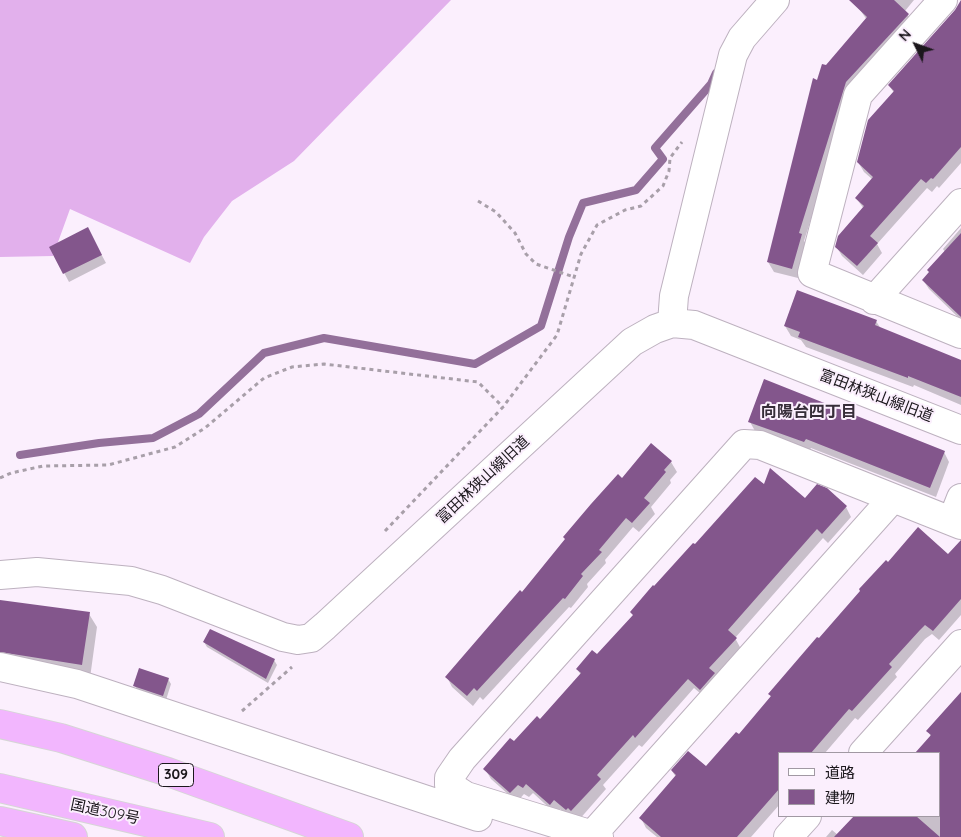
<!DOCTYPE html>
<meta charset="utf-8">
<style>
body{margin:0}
#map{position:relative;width:961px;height:837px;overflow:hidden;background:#fbeffd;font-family:Quicksand,"Noto Sans JP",sans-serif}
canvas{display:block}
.legend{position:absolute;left:778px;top:752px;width:162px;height:65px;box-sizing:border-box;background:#fbeffd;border:1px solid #a199a3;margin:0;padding:6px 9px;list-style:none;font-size:15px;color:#1b171c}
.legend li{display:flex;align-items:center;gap:10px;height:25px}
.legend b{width:25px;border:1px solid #a199a3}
.north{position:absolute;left:891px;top:20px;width:50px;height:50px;-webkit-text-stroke:4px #fbeffd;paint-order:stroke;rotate:312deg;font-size:14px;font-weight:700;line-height:20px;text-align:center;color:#1b171c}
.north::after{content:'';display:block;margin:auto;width:18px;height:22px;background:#1b171c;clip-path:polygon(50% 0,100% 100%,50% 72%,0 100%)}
</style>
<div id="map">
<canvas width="961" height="837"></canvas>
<ul class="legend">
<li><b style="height:6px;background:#fff"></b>道路</li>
<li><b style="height:14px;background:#83568c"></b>建物</li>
</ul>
<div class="north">N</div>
</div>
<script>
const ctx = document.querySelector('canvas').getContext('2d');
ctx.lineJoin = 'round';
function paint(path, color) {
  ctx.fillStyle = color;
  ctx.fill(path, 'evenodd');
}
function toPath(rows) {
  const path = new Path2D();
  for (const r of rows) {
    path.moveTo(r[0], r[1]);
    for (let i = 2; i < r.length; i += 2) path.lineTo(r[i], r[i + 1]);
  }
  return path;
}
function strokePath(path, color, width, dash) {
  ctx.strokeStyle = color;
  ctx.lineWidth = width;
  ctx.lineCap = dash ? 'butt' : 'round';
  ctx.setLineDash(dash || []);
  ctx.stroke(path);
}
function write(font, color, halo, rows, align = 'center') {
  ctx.font = font + ' Quicksand,"Noto Sans JP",sans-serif';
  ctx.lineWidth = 4;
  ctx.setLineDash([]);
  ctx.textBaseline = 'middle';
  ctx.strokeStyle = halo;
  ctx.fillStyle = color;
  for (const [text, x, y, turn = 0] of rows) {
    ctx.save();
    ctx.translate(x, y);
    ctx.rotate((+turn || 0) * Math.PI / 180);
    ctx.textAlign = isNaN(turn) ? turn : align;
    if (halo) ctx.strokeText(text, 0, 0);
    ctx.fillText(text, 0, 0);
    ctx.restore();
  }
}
paint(toPath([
 [0,0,451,0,294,161,232,201,204,237,190,263,70,209,53,256,0,257]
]), '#e2b0ec');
paint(toPath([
 [864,0,914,0,905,11,914,24,851,92,804,241,807,245,798,278,774,272,768,262,818,81,827,66,867,20,858,7],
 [961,4,961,163,939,188,937,186,932,192,927,188,877,244,882,253,863,275,842,256,836,246,864,209,856,198,872,179,864,172,858,162,894,93,889,85],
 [961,228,961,320,929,289,923,280,945,252,943,249],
 [92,237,106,263,69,282,51,248],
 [876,321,881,329,961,362,961,405,914,385,913,387,806,347,801,340,791,336,785,326],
 [750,422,944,452,949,462,936,497,811,448,809,451,755,431],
 [671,462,677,472,670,480,671,483,651,507,655,514,639,532,633,527,605,560,606,563,587,584,588,587,571,608,569,607,483,700,480,697,473,706,452,687,447,677,622,479],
 [764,486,805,500,846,507,851,517,828,543,823,538,735,638,741,649,707,699,694,688,642,747,639,745,603,785,606,789,578,821,572,820,560,809,556,814,533,793,529,797,524,794,517,802,491,779,485,769,540,721,581,675,577,669,597,656,695,546],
 [961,546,961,615,939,640,932,634,925,639,895,674,897,677,858,720,855,718,825,753,780,753,780,804,751,837,657,837,646,828,641,818,676,777,672,771,706,768,739,736,771,697,769,694,888,564,949,555],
 [0,601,89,614,97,627,90,678,0,666],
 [204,642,274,660,277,665,268,683,207,647],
 [168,679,171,684,166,700,138,691,135,686],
 [961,699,961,837,826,837,832,830,838,835,855,816,940,816,940,753,916,753,931,737,928,731]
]), '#0003');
strokePath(toPath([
 [20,455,99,443,153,438,199,414,264,353,324,338,475,364,541,326,569,237,583,203,636,190,663,159,655,148,711,84,716,73]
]), '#93709a', 8);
paint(toPath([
 [849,0,894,0,909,14,846,82,799,233,802,234,792,269,767,262,813,78,817,80,822,64,826,65,867,17],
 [961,0,961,147,933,179,931,178,926,183,921,179,870,236,878,243,857,266,835,247,838,236,864,206,855,198,873,177,857,162,868,120,894,91,888,85,955,10],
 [88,227,102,255,63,274,49,247],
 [961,233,961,317,922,280,929,272,927,270],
 [797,290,877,320,875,325,961,360,961,397,908,376,908,378,798,337,800,332,784,326],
 [764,379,945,451,930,488,806,439,804,442,748,422],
 [651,443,672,461,664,470,666,472,644,498,650,503,632,523,626,518,599,550,602,552,581,574,583,576,565,599,563,598,477,691,474,688,467,696,445,677,520,590,522,592,565,539,563,537,591,504,618,474,622,478],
 [770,468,805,498,817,484,827,488,847,506,822,534,817,529,728,630,737,638,709,668,715,673,700,690,688,679,635,738,633,735,597,775,601,779,571,811,568,808,566,810,554,800,550,805,526,784,523,788,518,785,510,793,483,769,510,738,514,741,537,716,540,719,581,673,576,669,592,650,597,654,633,615,630,612,653,585,654,586,693,543,695,544,755,477,764,484],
 [918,527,948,554,961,540,961,599,933,631,925,625,920,630,889,664,892,667,852,711,849,709,811,753,780,753,780,788,737,837,661,837,639,818,676,775,671,770,688,751,706,766,736,732,739,734,771,696,768,694,817,637,819,638,860,591,859,589,886,560,888,562],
 [0,600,90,612,82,665,0,652],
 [210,629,275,659,266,679,203,642],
 [139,668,169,678,163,696,133,686],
 [961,692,961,837,940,837,940,753,915,753,931,735,926,731],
 [854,816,916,816,940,837,834,837]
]), '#83568c');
const minor = toPath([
 [943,0,858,95,812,273,961,334],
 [874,300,961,203],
 [672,323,674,296,733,55,742,38,775,0],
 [952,521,961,498],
 [0,575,37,572,131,581,162,590,283,637,298,640,311,638,325,626,632,342,655,329,672,323,694,325,961,430],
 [0,667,77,684,478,817],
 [863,753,961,644],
 [592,835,893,498],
 [599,837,466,796,449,785,449,778,462,759,744,444,760,445,961,525],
 [788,837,807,816]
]);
const highway = toPath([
 [0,724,61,738,168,772,349,837],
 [0,788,210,837],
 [0,821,73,837]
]);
strokePath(minor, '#bdb1bf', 30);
strokePath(highway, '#d6d5d6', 30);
strokePath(toPath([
 [478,201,496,212,515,233,526,254,536,264,574,277],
 [0,478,11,473,43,466,108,465,175,447,205,428,264,378,292,367,324,364,478,382,503,407],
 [385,531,503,407,557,335,581,254,597,225,625,210,641,206,663,186,669,171,670,158,682,142],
 [242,711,292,667]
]), '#a89fa9', 3, [4, 4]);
strokePath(minor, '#fff', 28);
strokePath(highway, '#f2b6fe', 28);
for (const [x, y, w] of [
 [176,775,35]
]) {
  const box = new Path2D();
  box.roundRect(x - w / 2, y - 11.5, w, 23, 4);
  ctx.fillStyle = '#fbeffd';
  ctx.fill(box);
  strokePath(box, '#1b171c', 1);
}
write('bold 14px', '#1b171c', null, [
 ["309",176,775]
]);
write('15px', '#1b171c', '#fbeffd', [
 ["富田林狭山線旧道",876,396,21],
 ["富田林狭山線旧道",483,480,-43],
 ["国道309号",105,812,12]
]);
write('bold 16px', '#362d38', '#fbeffd', [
 ["向陽台四丁目",809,412]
]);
</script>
